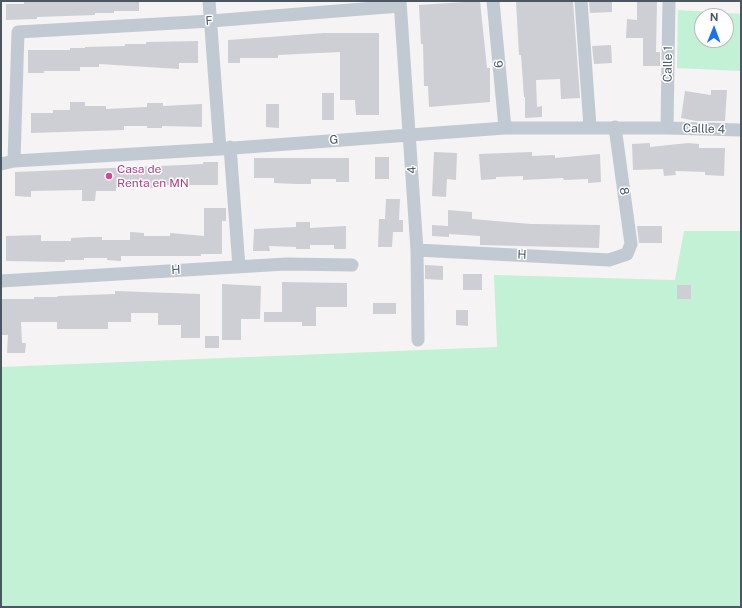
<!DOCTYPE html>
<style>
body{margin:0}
#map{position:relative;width:742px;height:608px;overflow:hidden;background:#f5f3f3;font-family:"Public Sans",sans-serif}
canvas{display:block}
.frame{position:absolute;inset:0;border:2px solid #4a5661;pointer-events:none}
.north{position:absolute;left:694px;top:8px;width:40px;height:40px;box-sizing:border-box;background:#fff;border:1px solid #b7bbc0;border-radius:50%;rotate:1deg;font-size:11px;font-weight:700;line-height:16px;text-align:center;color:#4a5661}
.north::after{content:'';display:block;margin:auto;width:14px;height:18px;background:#1a73e8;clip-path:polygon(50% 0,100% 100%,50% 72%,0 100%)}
</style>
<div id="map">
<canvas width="742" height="608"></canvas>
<div class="frame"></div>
<div class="north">N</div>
</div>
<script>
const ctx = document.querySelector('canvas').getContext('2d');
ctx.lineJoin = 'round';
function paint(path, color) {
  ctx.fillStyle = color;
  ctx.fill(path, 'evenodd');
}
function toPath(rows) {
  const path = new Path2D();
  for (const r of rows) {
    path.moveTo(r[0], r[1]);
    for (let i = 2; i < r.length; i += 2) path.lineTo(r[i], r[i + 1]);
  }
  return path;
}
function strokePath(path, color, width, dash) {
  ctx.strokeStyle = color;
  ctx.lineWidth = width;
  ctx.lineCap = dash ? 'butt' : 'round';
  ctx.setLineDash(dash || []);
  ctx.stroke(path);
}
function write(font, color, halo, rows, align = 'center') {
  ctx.font = font + ' "Public Sans",sans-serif';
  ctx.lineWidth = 3;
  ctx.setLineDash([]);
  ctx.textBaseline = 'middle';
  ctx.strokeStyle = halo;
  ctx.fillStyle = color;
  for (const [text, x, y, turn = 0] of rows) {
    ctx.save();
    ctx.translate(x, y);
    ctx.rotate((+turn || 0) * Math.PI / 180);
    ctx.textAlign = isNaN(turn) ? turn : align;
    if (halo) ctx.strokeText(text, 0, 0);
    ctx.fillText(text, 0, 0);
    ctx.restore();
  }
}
paint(toPath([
 [678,10,741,14,741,71,677,68],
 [702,16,726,16,726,40,702,40],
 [684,231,741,231,741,607,1,607,1,367,497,347,494,275,675,280]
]), '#c3f1d5');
paint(toPath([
 [44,1,139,1,139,11,114,11,114,13,95,13,95,15,37,17,37,19,6,20,6,4,24,4,24,2],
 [480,1,487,68,490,68,490,102,429,107,428,86,424,86,423,44,421,44,419,5],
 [516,1,573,1,580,98,561,99,560,79,536,80,537,107,542,106,542,117,525,118,525,97,524,97,521,55,519,55],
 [589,1,612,1,612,12,590,13],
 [637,1,657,1,656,52,660,52,660,66,643,66,643,38,626,38,627,19,637,20],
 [324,33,379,33,379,115,356,115,355,100,340,100,340,52,278,55,278,58,240,58,240,63,228,63,228,40],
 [198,41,198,63,179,63,179,69,99,64,99,67,80,67,80,71,44,71,44,73,28,73,28,50,70,50,70,48,85,48,85,47,125,46,125,44,146,44,146,42],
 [611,45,612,63,594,64,592,46],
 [711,90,727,90,725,121,696,121,681,118,685,91,711,95],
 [322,93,334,93,334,120,322,120],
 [70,102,85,102,85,106,106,106,106,109,147,107,147,103,163,103,163,106,202,104,202,127,162,126,162,128,147,128,147,126,124,126,124,130,31,133,31,113,53,113,53,110,70,110],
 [266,104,279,104,279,128,266,127],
 [650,143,650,147,688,143,699,144,699,148,725,148,724,176,705,175,705,172,675,171,676,175,664,176,663,169,633,170,632,144],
 [434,152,457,153,456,180,447,179,446,197,432,196],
 [532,152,532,156,555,155,555,158,600,154,601,182,588,183,588,179,564,180,563,178,523,180,523,176,496,177,496,179,481,180,479,154],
 [375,157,389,157,389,179,375,179],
 [254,158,349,158,349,182,336,182,336,179,311,179,311,184,297,184,274,183,274,178,254,178],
 [203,162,218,162,218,185,157,185,157,188,116,188,116,191,96,191,95,201,82,201,82,190,31,191,31,197,15,196,15,172,183,165,203,164],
 [386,199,400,199,399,220,403,220,403,232,393,232,392,247,378,247,379,219,385,219],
 [204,208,226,208,226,221,222,221,222,254,201,254,201,256,121,256,121,261,107,260,107,258,84,258,84,260,65,260,65,262,6,261,6,236,41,235,41,241,71,241,71,238,89,237,102,237,102,240,130,240,130,232,144,233,144,236,170,236,170,233,204,236],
 [448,210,472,212,472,219,531,224,600,225,599,248,480,245,480,236,449,234,449,237,432,236,432,225,448,226],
 [296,222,310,222,310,228,346,226,346,249,334,249,334,245,310,245,310,249,296,249,296,247,269,246,270,251,253,251,254,229,296,227],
 [637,226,662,226,662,243,639,243],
 [425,265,443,266,443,280,425,279],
 [463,274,482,274,482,290,463,290],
 [282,282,347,283,347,307,316,307,316,326,302,326,302,322,264,322,264,312,282,312],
 [222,284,261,286,260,319,241,319,241,340,222,340],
 [677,285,691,285,691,299,677,299],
 [115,291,200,294,200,338,181,338,181,325,158,325,158,313,131,313,131,322,108,322,108,329,57,329,57,322,21,322,22,343,26,343,25,353,7,353,8,335,2,335,1,299,34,299,34,297,57,297,58,296,115,294],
 [373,303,396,303,396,314,373,314],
 [456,310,468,310,468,326,456,325],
 [205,336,219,336,219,348,205,348]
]), '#cdcfd5');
strokePath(toPath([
 [209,1,220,149],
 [400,1,417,250,418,340],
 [493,1,505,128],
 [581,1,590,127],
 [667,128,669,1],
 [230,147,239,267],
 [14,161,18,32,211,21,400,6],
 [1,164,14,161,220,149,505,128,667,128,741,130],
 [417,250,609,260,627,254,631,244,615,127],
 [1,281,286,264,352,265]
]), '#c1cad2', 13);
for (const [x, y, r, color] of [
 [109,176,4,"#d1479c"]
]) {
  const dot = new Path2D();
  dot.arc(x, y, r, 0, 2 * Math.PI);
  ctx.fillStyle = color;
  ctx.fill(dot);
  strokePath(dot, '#fff', 1.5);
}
write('12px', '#4a5661', '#fff', [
 ["F",209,21,-4],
 ["6",499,64,-95],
 ["Calle 1",668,64,-89],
 ["Callle 4",704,129,2],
 ["G",334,140,-4],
 ["4",412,170,-94],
 ["8",624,191,82],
 ["H",522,255,2],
 ["H",176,270,-3]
]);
write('12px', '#b23c85', '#fff', [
 ["Casa de",117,169],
 ["Renta en MN",117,183]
], 'left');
</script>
